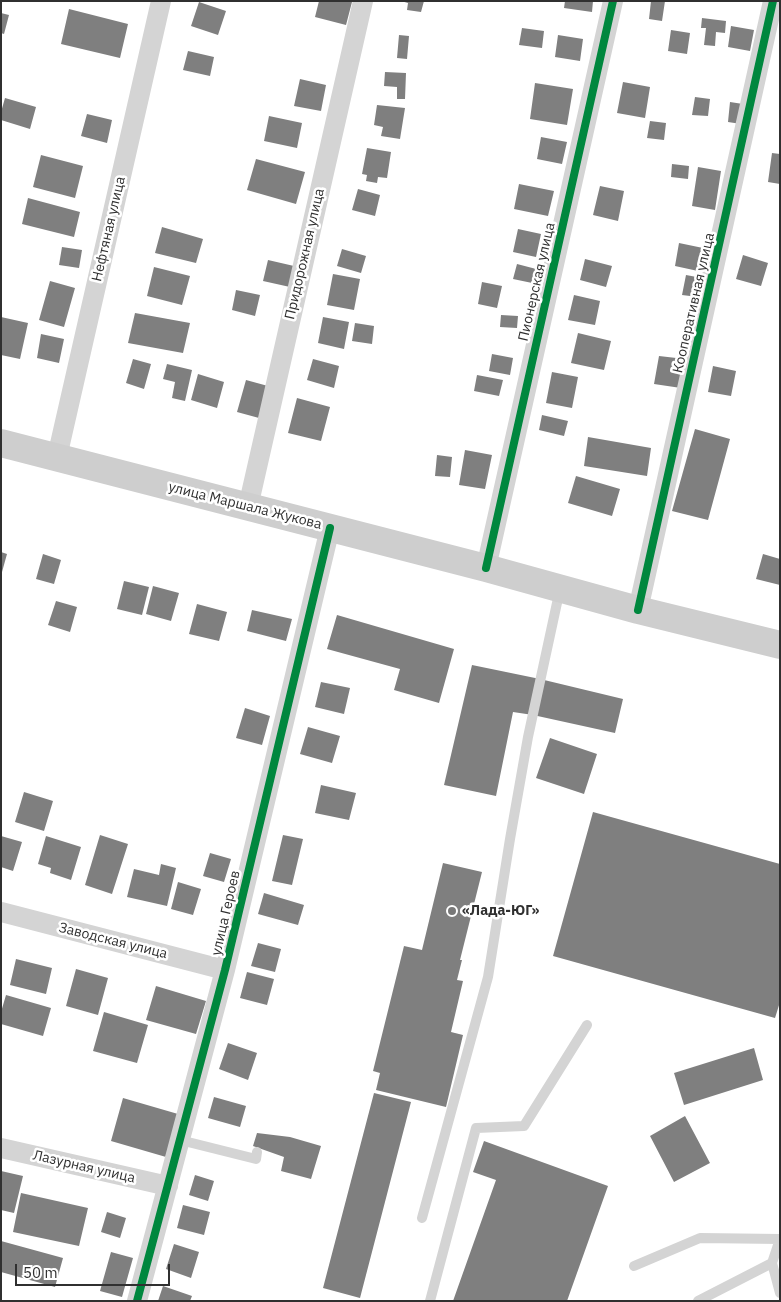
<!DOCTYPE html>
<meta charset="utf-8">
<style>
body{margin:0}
#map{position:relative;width:781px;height:1302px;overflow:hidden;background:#fff;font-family:"IBM Plex Sans",sans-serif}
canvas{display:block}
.frame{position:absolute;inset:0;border:2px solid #303030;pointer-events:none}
.scale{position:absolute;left:15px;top:1264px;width:155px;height:22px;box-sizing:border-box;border:2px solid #303030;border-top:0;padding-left:6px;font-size:15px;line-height:18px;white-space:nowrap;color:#303030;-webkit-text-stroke:4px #fff;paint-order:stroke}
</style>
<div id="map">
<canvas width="781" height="1302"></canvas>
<div class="frame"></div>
<div class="scale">50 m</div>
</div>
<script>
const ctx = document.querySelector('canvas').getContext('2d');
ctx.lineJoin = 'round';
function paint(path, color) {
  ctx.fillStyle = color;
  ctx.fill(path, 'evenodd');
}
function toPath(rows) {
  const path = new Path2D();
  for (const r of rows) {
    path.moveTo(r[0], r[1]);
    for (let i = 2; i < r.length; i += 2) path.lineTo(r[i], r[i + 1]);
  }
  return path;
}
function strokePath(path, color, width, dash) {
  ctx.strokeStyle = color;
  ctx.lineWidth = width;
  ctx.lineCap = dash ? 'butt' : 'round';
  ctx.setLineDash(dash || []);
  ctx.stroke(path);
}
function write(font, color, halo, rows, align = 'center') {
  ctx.font = font + ' "IBM Plex Sans",sans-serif';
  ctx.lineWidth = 5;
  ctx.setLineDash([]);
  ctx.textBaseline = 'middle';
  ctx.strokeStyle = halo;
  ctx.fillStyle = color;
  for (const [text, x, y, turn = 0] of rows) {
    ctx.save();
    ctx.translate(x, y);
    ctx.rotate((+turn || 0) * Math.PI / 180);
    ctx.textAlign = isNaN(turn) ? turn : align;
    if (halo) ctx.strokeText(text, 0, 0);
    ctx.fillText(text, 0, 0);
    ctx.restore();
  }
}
paint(toPath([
 [319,1,347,1,352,2,346,25,315,17],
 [401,1,424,1,421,12,407,10,408,3],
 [565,1,593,1,592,12,564,8],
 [651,1,665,1,662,21,649,19],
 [199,2,226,11,218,35,191,26],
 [69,9,128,24,120,58,61,44],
 [1,13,9,15,4,34,1,33],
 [702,18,726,21,725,33,716,32,715,46,704,45,706,28,701,28],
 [731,26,754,30,750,51,728,47],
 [522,28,544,31,542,48,519,45],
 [671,30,690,33,687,54,668,51],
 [399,35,409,36,407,59,397,58],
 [558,35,583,39,580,61,555,57],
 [188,51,214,57,210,76,183,70],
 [385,72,406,73,405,99,397,99,397,87,384,86],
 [300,79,326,85,321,111,294,106],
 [623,82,650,87,645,118,617,113],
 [535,83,573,89,567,125,530,119],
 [695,97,710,99,708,116,692,115],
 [5,98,36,107,30,129,1,120,1,112],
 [730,102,743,104,741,124,728,122],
 [377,105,405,108,400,139,381,136,383,127,374,125],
 [87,114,112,120,107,143,81,136],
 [269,116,302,123,297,148,264,141],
 [650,121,666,123,664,140,647,138],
 [541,137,567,142,562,164,537,159],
 [367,148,391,152,387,178,378,177,377,183,366,181,367,175,362,174],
 [772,153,780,154,780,184,768,182],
 [41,155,83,166,75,198,33,187],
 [256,159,305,172,296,204,247,190],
 [672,164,689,166,688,179,671,177],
 [698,167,721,171,715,210,692,206],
 [519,184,554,191,548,216,514,209],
 [600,186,624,191,618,221,593,215],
 [358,189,380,195,375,216,352,210],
 [28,198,80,212,74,237,22,224],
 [162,227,203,239,196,263,155,253],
 [518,229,541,234,536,257,513,252],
 [679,243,703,248,698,271,675,266],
 [62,247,82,250,79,268,59,265],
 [342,249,366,256,361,273,337,266],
 [743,255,768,263,761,286,736,279],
 [585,259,612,266,606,287,580,280],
 [268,260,294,266,290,287,263,281],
 [517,264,540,270,537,284,513,279],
 [154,267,190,276,182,305,147,296],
 [333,274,360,279,354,310,327,305],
 [686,275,702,278,698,297,682,295],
 [50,281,75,288,64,327,39,320],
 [482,282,502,286,497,308,478,304],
 [236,290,260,295,255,316,232,310],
 [574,295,600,301,595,325,568,320],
 [135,313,190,323,183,353,128,343],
 [501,315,518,316,517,328,500,327],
 [1,317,28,323,20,359,1,355],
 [323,317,349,322,344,349,318,343],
 [355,323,374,326,372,344,352,341],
 [578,333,611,341,604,370,571,363],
 [41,334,64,339,59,363,37,358],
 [492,354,513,358,510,375,489,371],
 [659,356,685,359,681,388,654,384],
 [133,359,151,364,144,389,126,383],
 [313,359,339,366,334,388,307,380],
 [167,364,192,370,185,401,172,398,175,382,163,379],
 [713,366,736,371,731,396,708,392],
 [552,372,578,377,572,408,546,403],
 [198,374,224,382,217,408,191,400],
 [477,375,503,380,499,396,474,391],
 [246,380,268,386,259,418,237,412],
 [297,398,330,407,321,441,288,433],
 [542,415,568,421,564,436,539,430],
 [695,429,730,439,708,520,672,511],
 [588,437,651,448,647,476,584,466],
 [465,450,492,455,485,489,459,485],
 [437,455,452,457,450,477,435,476],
 [576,476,620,489,612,516,568,503],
 [1,552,7,554,2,572,1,572],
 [43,554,61,560,54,584,36,579],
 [763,554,780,559,780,585,756,579],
 [124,581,149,587,142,615,117,609],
 [153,586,179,593,171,621,146,614],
 [56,601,77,607,70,632,48,625],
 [197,604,227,612,219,641,189,634],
 [252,610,292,619,286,641,247,631],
 [337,615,454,649,439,703,394,690,400,669,327,649],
 [472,665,540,679,623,699,615,733,533,715,513,712,496,796,444,785],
 [321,682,350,688,344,714,315,707],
 [245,708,270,716,262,745,236,738],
 [308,727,340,736,332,763,300,754],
 [550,738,597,754,584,794,536,778],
 [321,785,356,793,349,820,315,813],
 [24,792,53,801,44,831,15,822],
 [593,812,780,864,780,1002,775,1018,553,956],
 [100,835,128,844,112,894,85,885],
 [283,835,303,839,292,885,272,881],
 [1,836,22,842,13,871,1,867],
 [46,836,81,847,71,880,50,873,51,868,38,864],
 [210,853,231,859,224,882,203,876],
 [443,863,482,872,460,960,462,960,457,980,463,981,451,1032,463,1035,446,1107,376,1090,380,1073,373,1071,404,946,422,950],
 [161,864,176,868,167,906,127,897,134,869,159,875],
 [178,882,201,889,193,915,171,909],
 [264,893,304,905,298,925,258,914],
 [258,943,281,949,275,972,251,966],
 [16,959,52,968,46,994,10,985],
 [76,969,108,978,98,1015,66,1006],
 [247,972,274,979,267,1005,240,998],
 [156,986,206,1001,196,1034,146,1020],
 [6,995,51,1008,43,1036,1,1024,1,1012],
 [104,1012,148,1025,137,1063,93,1051],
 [228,1043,257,1053,248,1080,219,1069],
 [754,1048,763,1080,684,1105,674,1073],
 [374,1093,411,1102,360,1298,323,1288],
 [214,1097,246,1106,240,1127,208,1118],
 [123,1098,178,1114,166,1157,111,1141],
 [685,1116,710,1163,674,1182,650,1136],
 [257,1133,290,1137,321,1146,311,1179,281,1171,284,1157,253,1146],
 [484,1141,608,1186,567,1301,453,1301,496,1180,473,1172],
 [1,1171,23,1176,14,1213,1,1210],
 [195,1175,214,1181,208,1201,189,1195],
 [21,1193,88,1208,79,1246,13,1232],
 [183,1205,210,1212,204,1235,177,1228],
 [107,1212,126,1218,120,1238,101,1232],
 [1,1241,63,1258,55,1287,1,1272],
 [174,1244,199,1252,191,1278,166,1269],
 [111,1252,133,1258,122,1297,100,1291],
 [163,1286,192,1296,190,1301,158,1301]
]), '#7f7f7f');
strokePath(toPath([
 [180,1140,256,1159,257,1152],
 [422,1218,488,977,510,839,528,737,560,589],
 [772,1263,780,1293],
 [634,1266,700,1238,780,1239],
 [430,1301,476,1128,524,1126,587,1025],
 [698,1301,772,1263,780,1239]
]), '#d4d4d4', 10);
strokePath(toPath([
 [57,457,161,1],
 [248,507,363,1],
 [486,568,613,1],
 [638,610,773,1],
 [1,912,225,970],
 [1,1148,168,1186],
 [137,1301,225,970,330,528]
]), '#d4d4d4', 20);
strokePath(toPath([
 [1,443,486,568,638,610,780,645]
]), '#cecece', 28);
strokePath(toPath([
 [486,568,613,1],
 [638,610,773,1],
 [137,1301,225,970,330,528]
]), '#00873e', 8);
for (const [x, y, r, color] of [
 [452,911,5,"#787878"]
]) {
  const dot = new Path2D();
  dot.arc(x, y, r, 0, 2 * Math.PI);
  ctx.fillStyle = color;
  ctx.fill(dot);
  strokePath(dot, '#fff', 2);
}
write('14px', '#303030', '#fff', [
 ["Нефтяная улица",109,229,-77],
 ["Придорожная улица",305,254,-77],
 ["Пионерская улица",537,282,-77],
 ["Кооперативная улица",694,303,-77],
 ["улица Маршала Жукова",245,506,14],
 ["улица Героев",226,913,-77],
 ["Заводская улица",113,941,14],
 ["Лазурная улица",84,1167,13]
]);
write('bold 14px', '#303030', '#fff', [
 ["«Лада-ЮГ»",462,911]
], 'left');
</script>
